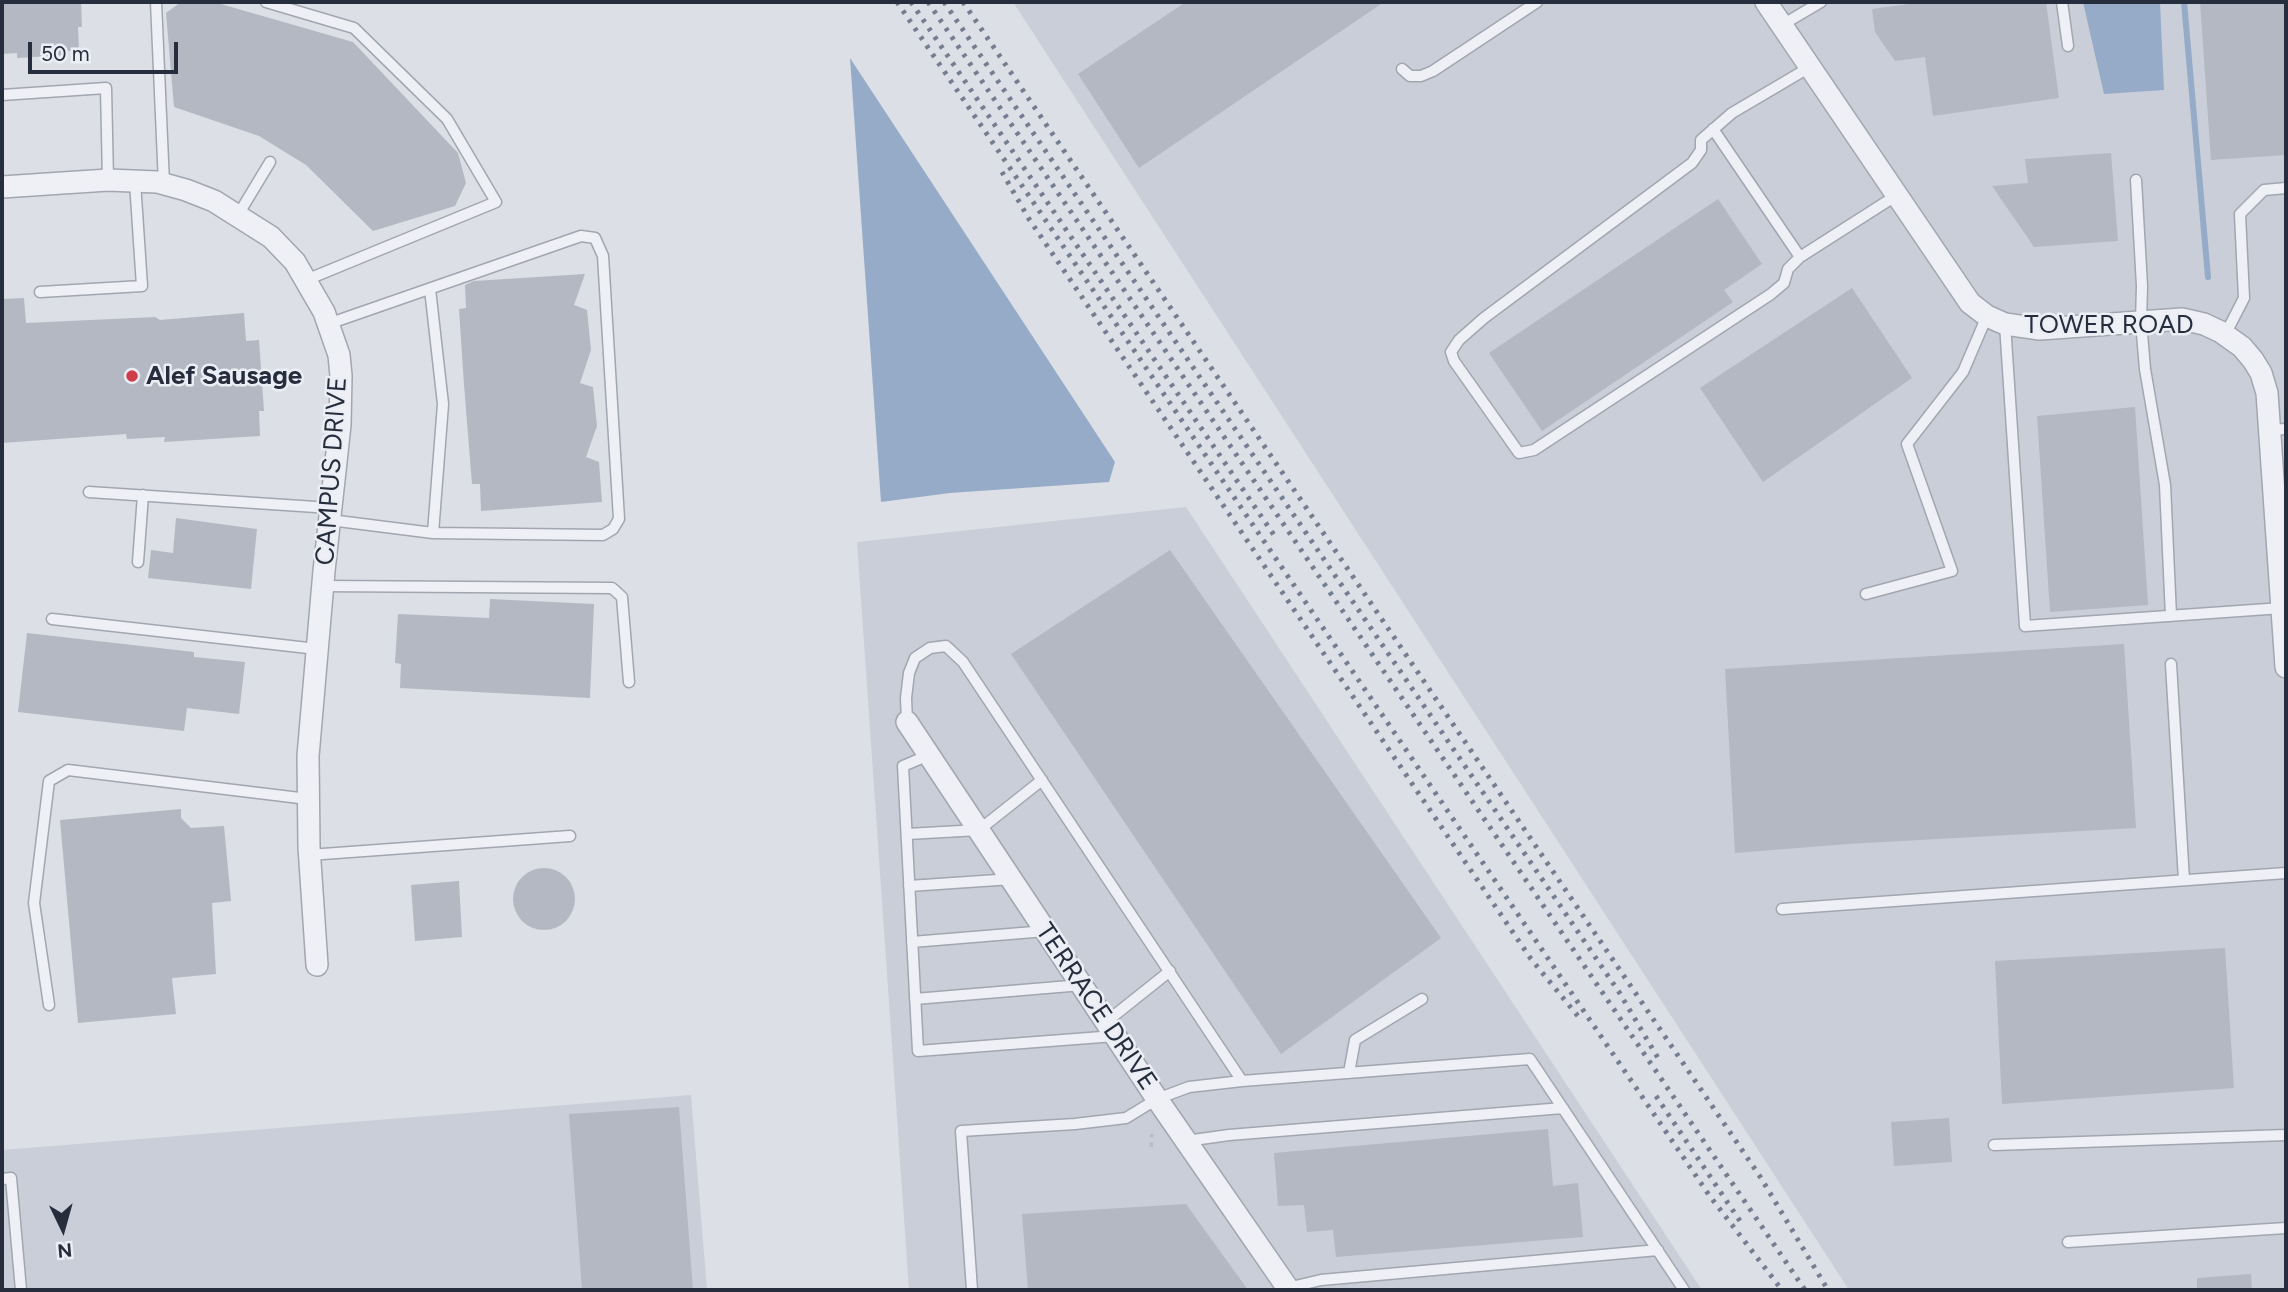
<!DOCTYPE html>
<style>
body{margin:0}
#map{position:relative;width:2288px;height:1292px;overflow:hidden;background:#dcdfe6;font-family:Figtree,sans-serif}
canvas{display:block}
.frame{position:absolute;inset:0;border:4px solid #262d3d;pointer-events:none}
.north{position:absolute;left:28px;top:1194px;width:70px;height:70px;-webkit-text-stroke:5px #ebeef4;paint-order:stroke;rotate:175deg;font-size:19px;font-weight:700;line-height:28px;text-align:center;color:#262d3d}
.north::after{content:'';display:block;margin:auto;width:24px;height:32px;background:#262d3d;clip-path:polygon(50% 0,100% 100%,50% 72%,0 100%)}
.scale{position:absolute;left:28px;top:42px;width:150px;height:32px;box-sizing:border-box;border:4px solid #262d3d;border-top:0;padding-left:9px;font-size:21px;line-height:24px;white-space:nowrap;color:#262d3d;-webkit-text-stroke:5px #ebeef4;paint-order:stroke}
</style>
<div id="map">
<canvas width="2288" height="1292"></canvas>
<div class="frame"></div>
<div class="north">N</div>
<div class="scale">50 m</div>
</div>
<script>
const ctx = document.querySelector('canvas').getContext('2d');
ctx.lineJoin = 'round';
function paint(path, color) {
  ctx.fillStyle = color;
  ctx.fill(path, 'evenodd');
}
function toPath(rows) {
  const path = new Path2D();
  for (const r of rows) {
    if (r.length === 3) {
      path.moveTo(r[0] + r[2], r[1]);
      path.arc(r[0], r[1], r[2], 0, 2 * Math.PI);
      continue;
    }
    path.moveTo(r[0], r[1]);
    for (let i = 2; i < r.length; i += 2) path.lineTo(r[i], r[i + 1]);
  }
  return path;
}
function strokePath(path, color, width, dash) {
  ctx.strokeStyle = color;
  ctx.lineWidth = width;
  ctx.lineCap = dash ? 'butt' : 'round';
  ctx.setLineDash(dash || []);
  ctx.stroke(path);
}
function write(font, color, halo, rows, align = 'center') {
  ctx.font = font + ' Figtree,sans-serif';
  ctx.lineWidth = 5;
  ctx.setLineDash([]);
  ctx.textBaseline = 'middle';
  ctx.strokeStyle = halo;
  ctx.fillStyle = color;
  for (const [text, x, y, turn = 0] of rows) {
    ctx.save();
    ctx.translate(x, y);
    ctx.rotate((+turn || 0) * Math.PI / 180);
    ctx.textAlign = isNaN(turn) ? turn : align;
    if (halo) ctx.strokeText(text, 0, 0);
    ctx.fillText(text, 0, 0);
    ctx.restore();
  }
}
paint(toPath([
 [1013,2,2286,2,2286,1290,1849,1290],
 [1186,507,1702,1290,909,1290,857,542],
 [691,1095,707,1290,2,1290,2,1150]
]), '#caced8');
paint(toPath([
 [2083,2,2160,2,2164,90,2104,94],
 [850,58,1115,462,1109,482,950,493,881,502]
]), '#96abc8');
strokePath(toPath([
 [2184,2,2208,277]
]), '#96abc8', 6);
paint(toPath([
 [2,2,81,2,82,27,78,27,79,50,68,51,68,55,17,58,17,53,2,54],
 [181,2,214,2,353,42,458,153,466,183,455,206,373,231,306,165,259,136,174,107,166,13],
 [1186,2,1384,2,1139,168,1078,74],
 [1925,2,2046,2,2059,98,1933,116,1925,57,1895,61,1875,32,1872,9],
 [2200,2,2286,2,2286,155,2211,160],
 [2111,153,2118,241,2034,247,1992,186,2028,183,2025,159],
 [1718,199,1762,264,1724,290,1733,302,1542,431,1489,353],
 [585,274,574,305,587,310,591,350,580,383,593,387,597,426,586,457,599,462,602,502,481,511,480,484,472,484,464,385,459,309,466,308,465,285,474,281],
 [1852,288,1912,378,1763,482,1700,388],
 [24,298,26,323,155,317,160,320,244,313,246,341,259,340,264,411,259,411,260,436,164,442,165,437,127,439,126,434,2,443,2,299],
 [2135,407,2148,605,2050,612,2037,416],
 [176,518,257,529,251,589,148,578,151,550,173,553],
 [1170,550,1441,938,1281,1054,1011,654],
 [490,599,594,604,590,698,400,688,401,664,395,663,398,614,489,618],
 [27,633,194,652,194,657,245,662,239,714,187,708,184,731,18,712],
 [2124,644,2136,828,1848,844,1735,853,1725,669],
 [181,809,181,818,191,828,224,826,231,901,212,903,216,974,172,978,176,1014,78,1023,60,820],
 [544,899,31],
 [459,881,462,937,415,941,411,885],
 [2225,948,2234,1088,2002,1104,1995,961],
 [679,1107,693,1290,582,1290,569,1114],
 [1949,1118,1952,1162,1894,1166,1891,1122],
 [1548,1129,1553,1186,1578,1183,1583,1237,1336,1257,1333,1230,1307,1232,1304,1205,1278,1206,1274,1153],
 [1186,1204,1248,1290,1028,1290,1022,1214],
 [2251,1274,2252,1290,2197,1290,2197,1278]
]), '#b3b8c3');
const service = toPath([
 [156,2,164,184],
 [266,2,354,28,447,119,496,202,306,280],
 [2062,2,2068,46],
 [1782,25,1821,2],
 [1810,67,1732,113,1701,140,1701,150,1692,163,1484,318,1459,340,1451,352,1454,361,1519,453,1534,450,1771,294,1784,283,1788,269,1800,257,1897,195],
 [1402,69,1410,76,1421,76,1433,71,1537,2],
 [2,95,106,88,108,180],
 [1713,129,1800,257],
 [2136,180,2142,286,2141,322,2145,369,2165,485,2171,616],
 [238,215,270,162],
 [430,289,443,404,433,533],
 [40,292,142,286,135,182],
 [328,324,581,236,595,238,603,256,619,519,613,529,603,535,433,533,330,520],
 [2005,324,2025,626,2282,608],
 [2225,335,2244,298,2240,214,2264,190,2286,188],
 [2270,430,2286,429],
 [89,492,331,508],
 [138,562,143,495],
 [323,586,612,588,622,597,629,682],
 [1866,594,1952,571,1907,444,1963,372,1987,316],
 [52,619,317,649],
 [2171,664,2184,880],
 [907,722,906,698,909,673,915,658,930,648,946,646,963,662,1242,1081,1189,1087,1157,1099,1126,1118,1075,1124,961,1131,972,1290],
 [929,755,903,766,918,1051,1115,1036],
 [907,834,979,830,1042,780],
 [309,855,570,836],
 [909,886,1012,879],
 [1782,909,2286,873],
 [912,942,1046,931],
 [915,999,1082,985],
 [49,1005,34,903,49,781,68,770,308,799],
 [1106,1022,1170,971],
 [1349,1073,1355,1040,1422,999],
 [1242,1081,1530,1059,1684,1290],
 [1186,1141,1229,1135,1563,1108],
 [1994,1145,2286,1135],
 [2,1179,11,1178,21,1290],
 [2068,1242,2286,1228],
 [1287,1288,1321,1280,1658,1250]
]);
const minor = toPath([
 [1766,2,1970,303,1987,316,2005,324,2040,329,2182,319,2204,324,2221,332,2242,347,2253,360,2261,373,2267,393,2286,667],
 [2,187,108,180,157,182,186,190,214,201,271,237,295,262,324,312,339,355,341,376,340,425,324,571,308,756,309,847,317,965],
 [907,722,1157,1099,1289,1290]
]);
strokePath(service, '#a2a6b0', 13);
strokePath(minor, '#a2a6b0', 24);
strokePath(toPath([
 [1151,1147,1152,1134]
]), '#babdc5', 3.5, [5, 5]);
strokePath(service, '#eef0f5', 10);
strokePath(minor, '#eef0f5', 21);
strokePath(toPath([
 [897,2,1709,1195,1782,1290],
 [911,2,1276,538],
 [928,2,1805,1290],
 [944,2,1619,992,1658,1058],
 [963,2,1761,1178,1828,1290],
 [1002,172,1029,219,1531,959,1582,1021],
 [1656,1096,1742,1224]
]), '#757e90', 5, [3.5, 7]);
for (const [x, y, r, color] of [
 [132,376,7,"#cf3d4b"]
]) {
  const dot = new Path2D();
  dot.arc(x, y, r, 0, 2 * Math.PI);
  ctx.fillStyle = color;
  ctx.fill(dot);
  strokePath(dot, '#ebeef4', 2.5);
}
write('26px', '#262d3d', '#ebeef4', [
 ["TOWER ROAD",2109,325],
 ["CAMPUS DRIVE",332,471,-86],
 ["TERRACE DRIVE",1096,1007,56]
]);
write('bold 26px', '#262d3d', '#ebeef4', [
 ["Alef Sausage",146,376]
], 'left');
</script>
